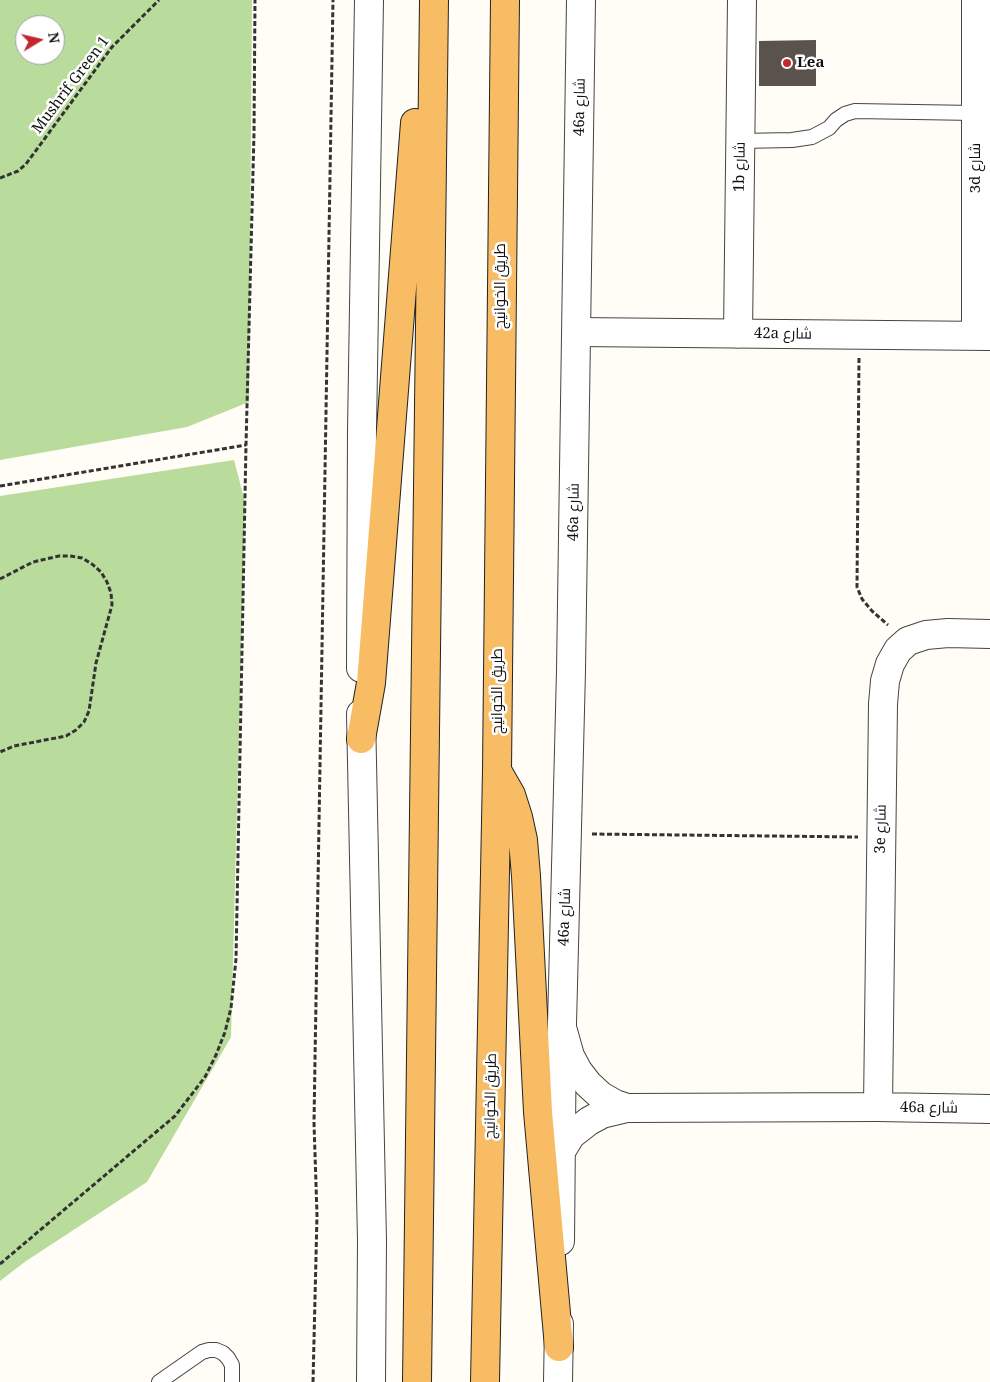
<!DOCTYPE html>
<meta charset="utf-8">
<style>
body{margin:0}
#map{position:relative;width:990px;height:1382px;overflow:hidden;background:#fffdf5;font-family:"Noto Serif",serif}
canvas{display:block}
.north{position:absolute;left:15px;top:15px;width:50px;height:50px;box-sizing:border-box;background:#fff;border:1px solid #a0a0a0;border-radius:50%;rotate:81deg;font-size:14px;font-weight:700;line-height:20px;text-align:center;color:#111}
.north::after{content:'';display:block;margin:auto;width:18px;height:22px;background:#c4262e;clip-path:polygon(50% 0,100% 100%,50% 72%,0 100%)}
</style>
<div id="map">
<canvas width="990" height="1382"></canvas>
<div class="north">N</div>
</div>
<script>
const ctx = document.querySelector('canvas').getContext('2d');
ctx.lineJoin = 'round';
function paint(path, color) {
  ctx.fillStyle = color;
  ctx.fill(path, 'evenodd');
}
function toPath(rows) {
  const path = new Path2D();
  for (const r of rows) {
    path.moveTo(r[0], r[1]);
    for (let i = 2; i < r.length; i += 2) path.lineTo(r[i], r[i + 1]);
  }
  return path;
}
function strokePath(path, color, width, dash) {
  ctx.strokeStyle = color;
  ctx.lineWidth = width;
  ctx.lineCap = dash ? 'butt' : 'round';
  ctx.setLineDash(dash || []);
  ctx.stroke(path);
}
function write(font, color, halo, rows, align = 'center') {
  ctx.font = font + ' "Noto Serif",Cairo,serif';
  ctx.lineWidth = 5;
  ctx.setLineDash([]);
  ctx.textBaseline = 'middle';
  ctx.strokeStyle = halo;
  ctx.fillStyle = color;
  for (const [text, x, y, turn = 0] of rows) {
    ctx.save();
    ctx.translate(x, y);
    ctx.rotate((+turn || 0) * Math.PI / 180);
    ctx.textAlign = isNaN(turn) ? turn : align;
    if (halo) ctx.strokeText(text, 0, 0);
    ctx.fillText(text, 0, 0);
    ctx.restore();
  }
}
paint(toPath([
 [0,0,252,0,249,402,187,427,0,460],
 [25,25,55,25,55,55,25,55],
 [234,460,245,502,231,1037,147,1182,26,1261,0,1281,0,496]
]), '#b9dc9c');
paint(toPath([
 [816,40,816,86,759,86,759,41]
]), '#5a524d');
const service = toPath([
 [740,141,792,140,812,137,829,128,836,120,845,114,855,111,975,113],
 [159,1382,202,1352,209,1350,216,1350,223,1353,228,1358,232,1365,232,1382]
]);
const minor = toPath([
 [976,0,976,336],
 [577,332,990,336],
 [738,334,742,0],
 [563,1031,570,1056,578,1071,588,1084,601,1096,615,1104,627,1108,878,1107,990,1109],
 [878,1107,883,704,885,681,890,664,898,650,908,641,926,635,948,633,990,634],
 [560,1153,571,1135,589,1121,602,1114,627,1108]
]);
const tertiary = toPath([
 [361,668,362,430,369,0],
 [361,714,372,1241,371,1382],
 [560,1241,562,1024,571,671,581,0],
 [558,1382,559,1324]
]);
const trunk = toPath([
 [361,739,371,683,415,123],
 [499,774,511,795,518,817,523,840,526,876,538,1112,559,1347],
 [417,1382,434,0],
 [485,1382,497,770,505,0]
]);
strokePath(service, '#444', 16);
strokePath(minor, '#444', 30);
strokePath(tertiary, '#444', 30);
strokePath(trunk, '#222', 30);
strokePath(toPath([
 [0,178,18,171,26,164,112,47,159,0],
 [859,358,857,587,862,599,872,611,888,625],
 [0,486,246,445],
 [0,579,33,562,59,556,70,556,82,558,92,564,101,572,107,582,111,593,112,605,96,663,89,711,84,722,76,730,66,736,14,746,0,752],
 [592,834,858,837],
 [0,1264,175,1116,205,1077,216,1055,225,1032,231,1008,236,959,246,445,254,133,255,0],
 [313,1382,317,1215,314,1123,315,1060,333,0]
]), '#333', 3, [5, 2.5]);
strokePath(service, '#fff', 14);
strokePath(minor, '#fff', 28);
strokePath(tertiary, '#fff', 28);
strokePath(trunk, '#f7bc64', 28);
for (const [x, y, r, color] of [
 [787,63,5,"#c4262e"]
]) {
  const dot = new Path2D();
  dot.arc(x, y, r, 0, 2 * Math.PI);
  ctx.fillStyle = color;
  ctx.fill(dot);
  strokePath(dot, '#fff', 2);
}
write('bold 15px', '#111', '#fff', [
 ["Lea",797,63]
], 'left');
write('15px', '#111', '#fff', [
 ["Mushrif Green 1",71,85,-53],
 ["46a شارع",580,107,-89],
 ["1b شارع",740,167,-89],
 ["3d شارع",976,168,-90],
 ["طريق الخوانيج",501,286,-90],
 ["42a شارع",783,334,1],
 ["46a شارع",574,512,-89],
 ["طريق الخوانيج",498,691,-90],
 ["3e شارع",881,829,-89],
 ["46a شارع",565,917,-88],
 ["طريق الخوانيج",491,1096,-89],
 ["46a شارع",929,1108,1]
]);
</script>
